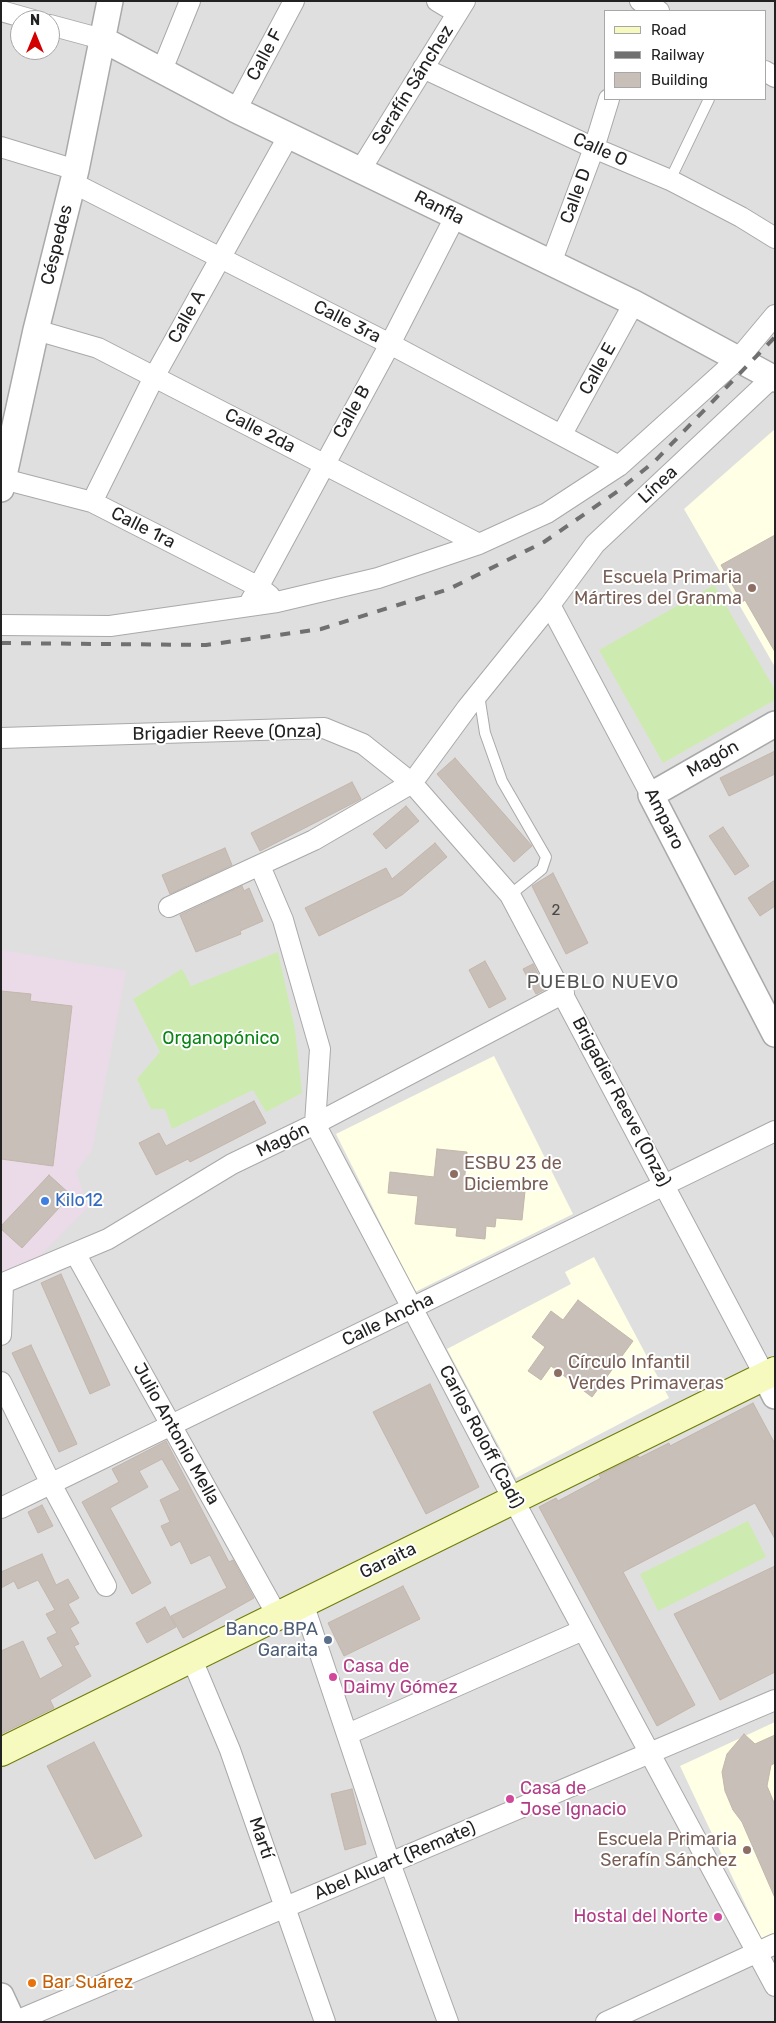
<!DOCTYPE html>
<meta charset="utf-8">
<style>
body{margin:0}
#map{position:relative;width:776px;height:2023px;overflow:hidden;background:#f2efe9;font-family:Rubik,sans-serif}
canvas{display:block}
.frame{position:absolute;inset:0;border:2px solid #222;pointer-events:none}
.legend{position:absolute;left:604px;top:10px;width:162px;height:90px;box-sizing:border-box;background:#fff;border:1px solid #a7a7a7;margin:0;padding:6px 9px;list-style:none;font-size:15px;color:#222}
.legend li{display:flex;align-items:center;gap:10px;height:25px}
.legend b{width:25px;border:1px solid #a7a7a7}
.north{position:absolute;left:10px;top:10px;width:50px;height:50px;box-sizing:border-box;background:#fff;border:1px solid #a7a7a7;border-radius:50%;rotate:0deg;font-size:14px;font-weight:700;line-height:20px;text-align:center;color:#222}
.north::after{content:'';display:block;margin:auto;width:18px;height:22px;background:#d40000;clip-path:polygon(50% 0,100% 100%,50% 72%,0 100%)}
</style>
<div id="map">
<canvas width="776" height="2023"></canvas>
<div class="frame"></div>
<ul class="legend">
<li><b style="height:6px;background:#f7fabf"></b>Road</li>
<li><b style="height:6px;background:#707070"></b>Railway</li>
<li><b style="height:14px;background:#c7bfb8"></b>Building</li>
</ul>
<div class="north">N</div>
</div>
<script>
const ctx = document.querySelector('canvas').getContext('2d');
ctx.lineJoin = 'round';
function paint(path, color) {
  ctx.fillStyle = color;
  ctx.fill(path, 'evenodd');
}
function toPath(rows) {
  const path = new Path2D();
  for (const r of rows) {
    path.moveTo(r[0], r[1]);
    for (let i = 2; i < r.length; i += 2) path.lineTo(r[i], r[i + 1]);
  }
  return path;
}
function strokePath(path, color, width, dash) {
  ctx.strokeStyle = color;
  ctx.lineWidth = width;
  ctx.lineCap = dash ? 'butt' : 'round';
  ctx.setLineDash(dash || []);
  ctx.stroke(path);
}
function write(font, color, halo, rows, align = 'center') {
  ctx.font = font + ' Rubik,sans-serif';
  ctx.lineWidth = 4;
  ctx.setLineDash([]);
  ctx.textBaseline = 'middle';
  ctx.strokeStyle = halo;
  ctx.fillStyle = color;
  for (const [text, x, y, turn = 0] of rows) {
    ctx.save();
    ctx.translate(x, y);
    ctx.rotate((+turn || 0) * Math.PI / 180);
    ctx.textAlign = isNaN(turn) ? turn : align;
    if (halo) ctx.strokeText(text, 0, 0);
    ctx.fillText(text, 0, 0);
    ctx.restore();
  }
}
paint(toPath([
 [1,1,775,1,775,2022,1,2022],
 [605,11,765,11,765,99,605,99],
 [20,20,50,20,50,50,20,50]
]), '#e0dfdf');
paint(toPath([
 [1,950,126,971,92,1150,76,1172,88,1207,35,1261,2,1272]
]), '#ebdbe8');
paint(toPath([
 [775,429,775,667,684,509],
 [494,1056,573,1214,415,1292,336,1134],
 [594,1257,669,1398,516,1478,447,1349,571,1284,565,1272],
 [775,1722,775,1934,762,1940,680,1766]
]), '#ffffe5');
paint(toPath([
 [714,585,775,690,775,700,663,763,599,650],
 [278,952,295,1029,302,1093,266,1112,253,1090,172,1129,165,1109,151,1109,137,1079,160,1052,133,999,182,969,191,986],
 [748,1521,766,1557,658,1611,640,1574]
]), '#cdebb0');
const building = toPath([
 [775,535,775,652,745,600,742,602,721,565,775,535],
 [775,751,775,774,729,796,720,778,775,751],
 [455,758,532,846,514,862,437,774,455,758],
 [352,782,361,799,260,851,251,833,352,782],
 [406,806,419,821,386,849,373,834,406,806],
 [723,827,749,866,735,875,709,836,723,827],
 [435,843,447,857,402,895,319,936,305,908,386,868,392,879,435,843],
 [225,848,232,865,170,894,162,875,225,848],
 [553,873,588,943,566,954,532,886,553,873],
 [775,880,775,906,760,916,748,898,775,880],
 [242,886,244,891,249,888,263,921,240,931,241,934,196,952,180,915,242,886],
 [485,961,506,999,489,1008,469,970,485,961],
 [533,964,546,989,536,994,523,969,533,964],
 [1,991,31,994,30,1001,72,1006,53,1166,1,1159,1,991],
 [254,1101,266,1123,190,1162,188,1159,156,1175,139,1143,159,1133,166,1146,254,1101],
 [437,1149,467,1152,464,1185,525,1191,522,1220,496,1218,495,1227,486,1226,485,1239,456,1236,457,1228,415,1224,418,1196,388,1193,390,1172,434,1177,437,1149],
 [49,1175,71,1195,22,1248,1,1229,1,1226,49,1175],
 [61,1274,110,1385,90,1394,41,1283,61,1274],
 [578,1300,633,1341,592,1397,551,1366,541,1380,528,1371,545,1347,532,1337,551,1311,563,1320,578,1300],
 [31,1345,77,1444,59,1452,12,1353,31,1345],
 [430,1384,479,1487,426,1514,373,1412,430,1384],
 [753,1403,775,1444,775,1539,755,1503,623,1572,695,1705,657,1726,539,1507,556,1498,558,1501,601,1478,599,1475,638,1456,639,1458,669,1443,670,1446,753,1403],
 [166,1441,229,1562,233,1560,254,1598,183,1638,171,1616,227,1588,210,1555,191,1564,180,1541,171,1546,161,1526,170,1522,160,1500,180,1490,162,1459,139,1471,148,1487,110,1508,151,1583,132,1594,82,1502,119,1482,112,1469,166,1441],
 [42,1505,53,1526,38,1533,28,1512,42,1505],
 [42,1554,56,1585,68,1579,79,1598,68,1604,79,1623,70,1628,79,1644,74,1646,91,1676,50,1700,54,1708,1,1734,1,1651,23,1641,40,1679,63,1666,47,1638,57,1633,46,1614,55,1610,38,1580,18,1589,14,1581,1,1588,1,1572,42,1554],
 [775,1566,775,1672,720,1700,674,1614,775,1566],
 [403,1586,420,1619,344,1656,328,1623,403,1586],
 [165,1607,176,1627,147,1643,136,1623,165,1607],
 [744,1734,755,1744,775,1735,775,1763,771,1765,767,1786,775,1805,775,1898,742,1822,733,1810,725,1791,722,1772,727,1754,744,1734],
 [94,1742,142,1836,95,1859,47,1766,94,1742],
 [352,1789,366,1844,345,1850,331,1794,352,1789]
]);
paint(building, '#c7bfb8');
strokePath(building, '#c4b6ab', 1);
const service = toPath([
 [670,180,709,99],
 [479,695,485,733,502,781,546,857,542,869,510,895]
]);
const minor = toPath([
 [437,1,457,13],
 [640,1,659,11],
 [1,11,33,20],
 [50,25,102,39],
 [423,68,594,148,670,180,741,217,775,238],
 [162,70,190,1],
 [765,71,775,77],
 [236,110,294,1],
 [1,147,76,170],
 [361,169,465,1],
 [73,183,390,344,619,466],
 [551,263,594,148,609,99],
 [36,330,98,348,479,544],
 [562,434,634,303],
 [1,472,11,481,92,502,259,587,270,596],
 [92,502,154,377,289,135],
 [550,605,651,795],
 [248,606,390,344,455,217],
 [1,625,110,626,277,602,378,578,479,544,547,513,619,466,739,358,775,315],
 [1,738,324,728,363,744,412,783,510,895,765,1376],
 [260,866,283,920,320,1049,315,1124,513,1499,775,1986],
 [169,907,314,840,412,783,467,708,550,605,595,544,775,375],
 [75,1253,277,1615],
 [1,1284,108,1239,232,1164,315,1124,564,993],
 [1,1335,3,1285],
 [1,1382,51,1484,106,1586],
 [1,1508,775,1131],
 [303,1603,390,1863,448,2022],
 [191,1657,230,1750,325,2022],
 [348,1734,583,1630],
 [14,2022,775,1700],
 [606,2022,775,1944]
]);
const tertiary = toPath([
 [102,39,236,110,634,303,775,379],
 [1,489,36,330,76,170,110,1],
 [775,724,651,795,775,1034],
 [765,1376,775,1396],
 [1,1996,13,2022]
]);
const secondary = toPath([
 [1,1752,775,1371]
]);
strokePath(service, '#a9a9a9', 12);
strokePath(minor, '#a9a9a9', 22);
strokePath(tertiary, '#a9a9a9', 28);
strokePath(secondary, '#707d05', 30);
strokePath(service, '#fff', 10);
strokePath(minor, '#fff', 20);
strokePath(tertiary, '#fff', 25);
strokePath(secondary, '#f7fabf', 28);
strokePath(toPath([
 [1,643,206,645,321,629,449,589,544,542,618,491,655,461,775,337]
]), '#707070', 4, [10, 10]);
for (const [x, y, r, color] of [
 [752,588,5,"#8d6e63"],
 [454,1174,5,"#8d6e63"],
 [45,1201,5,"#3f7fe0"],
 [558,1373,5,"#8d6e63"],
 [328,1640,5,"#5c6f8a"],
 [333,1677,5,"#d1479c"],
 [510,1799,5,"#d1479c"],
 [747,1850,5,"#8d6e63"],
 [718,1917,5,"#d1479c"],
 [32,1983,5,"#e8710a"]
]) {
  const dot = new Path2D();
  dot.arc(x, y, r, 0, 2 * Math.PI);
  ctx.fillStyle = color;
  ctx.fill(dot);
  strokePath(dot, '#fff', 2);
}
write('15px', '#4b4948', null, [
 ["2",556,911]
]);
write('18px', '#222', '#fff', [
 ["Calle F",265,55,-62],
 ["Serafín Sánchez",413,85,-58],
 ["Calle O",600,150,24],
 ["Calle D",576,196,-70],
 ["Ranfla",439,208,27],
 ["Céspedes",57,245,-76],
 ["Calle A",187,317,-61],
 ["Calle 3ra",347,322,27],
 ["Calle E",598,369,-61],
 ["Calle B",352,412,-61],
 ["Calle 2da",260,431,27],
 ["Línea",658,485,-43],
 ["Calle 1ra",143,528,27],
 ["Brigadier Reeve (Onza)",227,733,-1],
 ["Magón",713,759,-30],
 ["Amparo",664,819,63],
 ["Brigadier Reeve (Onza)",621,1102,62],
 ["Magón",283,1140,-26],
 ["Calle Ancha",388,1320,-26],
 ["Julio Antonio Mella",176,1434,61],
 ["Carlos Roloff (Cadí)",481,1437,62],
 ["Garaita",388,1561,-26],
 ["Martí",261,1838,71],
 ["Abel Aluart (Remate)",395,1861,-23]
]);
write('18px', '#785e54', '#fff', [
 ["Escuela Primaria",742,578],
 ["Mártires del Granma",742,599],
 ["ESBU 23 de",464,1164,"left"],
 ["Diciembre",464,1185,"left"],
 ["Círculo Infantil",568,1363,"left"],
 ["Verdes Primaveras",568,1384,"left"],
 ["Escuela Primaria",737,1840],
 ["Serafín Sánchez",737,1861]
], 'right');
write('18px', '#0c8416', '#fff', [
 ["Organopónico",221,1039]
]);
write('18px', '#366cbe', '#fff', [
 ["Kilo12",55,1201]
], 'left');
write('18px', '#4e5e75', '#fff', [
 ["Banco BPA",318,1630],
 ["Garaita",318,1651]
], 'right');
write('18px', '#b23c85', '#fff', [
 ["Casa de",343,1667],
 ["Daimy Gómez",343,1688],
 ["Casa de",520,1789],
 ["Jose Ignacio",520,1810],
 ["Hostal del Norte",708,1917,"right"]
], 'left');
write('18px', '#c56008', '#fff', [
 ["Bar Suárez",42,1983]
], 'left');
ctx.letterSpacing = '1px';
write('19px', '#555', '#fff', [
 ["PUEBLO NUEVO",603,983]
]);
ctx.letterSpacing = '0px';
</script>
